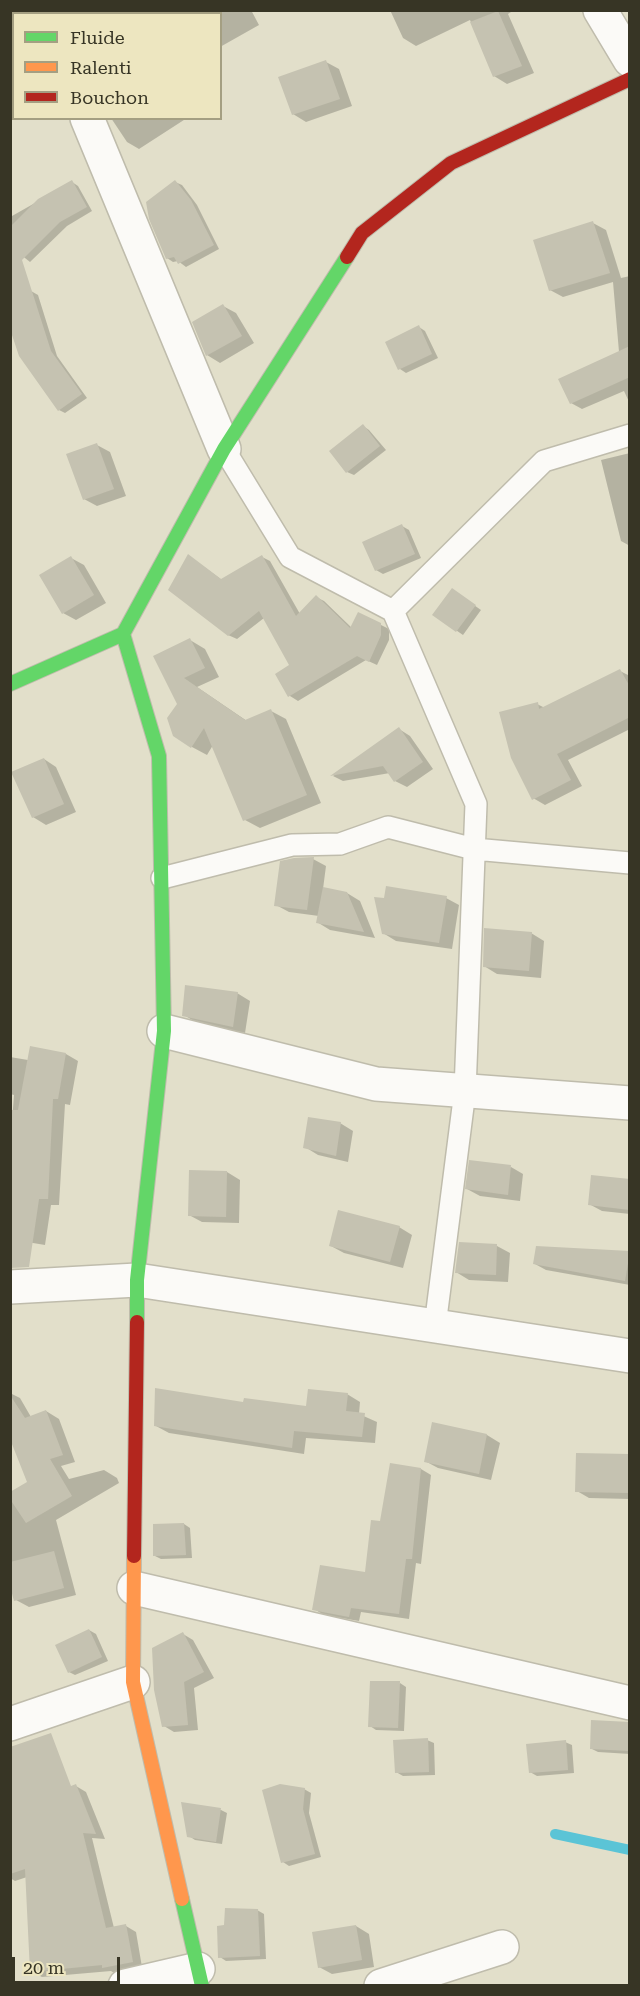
<!DOCTYPE html>
<style>
body{margin:0}
#map{position:relative;width:640px;height:1996px;overflow:hidden;background:#e2dfca;font-family:"Roboto Serif",serif}
canvas{display:block}
.frame{position:absolute;inset:0;border:12px solid #373525;pointer-events:none}
.legend{position:absolute;left:12px;top:12px;width:210px;height:108px;box-sizing:border-box;background:#ede6c0;border:2px solid #a49f82;margin:0;padding:8px 10px;list-style:none;font-size:18px;color:#373525}
.legend li{display:flex;align-items:center;gap:12px;height:30px}
.legend b{width:30px;border:2px solid #a49f82}
.scale{position:absolute;left:12px;top:1957px;width:108px;height:27px;box-sizing:border-box;border:3px solid #373525;border-top:0;padding-left:8px;font-size:18px;line-height:21px;white-space:nowrap;color:#373525;-webkit-text-stroke:4px #ede6c0;paint-order:stroke}
</style>
<div id="map">
<canvas width="640" height="1996"></canvas>
<div class="frame"></div>
<ul class="legend">
<li><b style="height:8px;background:#63d668"></b>Fluide</li>
<li><b style="height:8px;background:#ff974d"></b>Ralenti</li>
<li><b style="height:8px;background:#b3261e"></b>Bouchon</li>
</ul>
<div class="scale">20 m</div>
</div>
<script>
const ctx = document.querySelector('canvas').getContext('2d');
ctx.lineJoin = 'round';
function paint(path, color) {
  ctx.fillStyle = color;
  ctx.fill(path, 'evenodd');
}
function toPath(rows) {
  const path = new Path2D();
  for (const r of rows) {
    path.moveTo(r[0], r[1]);
    for (let i = 2; i < r.length; i += 2) path.lineTo(r[i], r[i + 1]);
  }
  return path;
}
function strokePath(path, color, width, dash) {
  ctx.strokeStyle = color;
  ctx.lineWidth = width;
  ctx.lineCap = dash ? 'butt' : 'round';
  ctx.setLineDash(dash || []);
  ctx.stroke(path);
}
paint(toPath([
 [128,10,172,10,174,14,130,14],
 [204,10,251,10,259,25,220,47,220,14,198,14],
 [390,10,514,10,508,14,534,73,507,84,494,76,470,20,416,46,403,38],
 [326,62,339,69,352,106,306,122,293,114],
 [111,118,187,118,139,149,127,142],
 [72,182,78,186,92,211,67,226,30,262,10,246,10,215,12,216],
 [175,182,182,185,197,205,219,249,186,267,178,261,173,262,167,258],
 [593,223,606,230,621,278,630,276,630,404,624,391,582,409,571,403,619,352,613,282,563,297,550,290],
 [31,291,38,295,57,356,87,398,65,413,59,410],
 [223,306,236,313,254,343,220,363,207,355,194,323],
 [419,327,425,331,438,358,406,373,400,369,387,342],
 [363,426,369,430,386,450,354,475,347,472],
 [97,445,110,452,126,496,97,506,84,499],
 [630,453,630,546,621,541,601,460],
 [402,526,409,530,421,558,383,574,376,570],
 [189,556,222,580,262,557,270,561,300,614,316,597,324,601,352,628,381,625,389,629,389,640,377,665,366,660,298,701,290,696,291,666,264,618,237,639,228,635],
 [71,558,84,565,106,603,76,620,63,613],
 [458,594,481,610,463,635,434,615],
 [190,640,205,649,219,677,197,687,247,721,271,711,286,719,321,803,260,828,245,820,213,745,207,755,192,747,179,704],
 [620,671,630,676,630,729,568,760,582,786,545,805,533,798,537,704,545,708],
 [399,729,410,736,433,769,407,787,395,781,390,773,343,781,333,776],
 [44,759,56,767,76,812,46,825,33,817],
 [313,859,326,866,323,889,347,893,360,901,375,938,330,930,317,922,319,916,289,912,276,905],
 [446,898,459,905,452,949,396,941,383,933],
 [531,933,544,941,541,978,497,974,484,966],
 [237,993,250,1001,245,1033,197,1023,184,1015],
 [66,1054,78,1061,70,1105,65,1104,59,1205,51,1205,45,1245,15,1240,10,1238,10,1148,14,1095,10,1094,10,1057,28,1060],
 [340,1123,353,1131,348,1162,318,1155,305,1147],
 [511,1167,523,1174,520,1201,480,1196,467,1189],
 [227,1172,240,1180,239,1223,202,1222,189,1215],
 [630,1180,630,1214,602,1211,589,1204],
 [399,1227,412,1235,403,1268,344,1253,331,1246],
 [460,1244,497,1246,510,1253,508,1282,469,1280,456,1272],
 [630,1253,630,1285,546,1270,535,1264],
 [10,1393,20,1398,31,1417,46,1411,59,1419,75,1462,61,1466,69,1479,104,1470,117,1478,119,1483,56,1520,76,1595,29,1607,16,1600,10,1580,10,1493,31,1488,10,1434],
 [347,1394,360,1402,359,1414,377,1422,375,1443,306,1438,304,1454,169,1433,156,1426,308,1407],
 [434,1424,487,1435,500,1443,491,1480,438,1468,425,1461],
 [630,1455,630,1499,589,1498,577,1491],
 [391,1464,421,1469,431,1475,421,1564,416,1563,409,1619,361,1612,359,1621,324,1615,314,1609,367,1573,381,1523],
 [184,1524,190,1528,192,1558,161,1559,155,1556],
 [89,1630,96,1634,108,1661,75,1675,69,1672],
 [183,1634,193,1640,214,1678,194,1688,198,1730,174,1732,164,1726],
 [400,1683,406,1687,404,1731,376,1730,370,1726],
 [630,1724,630,1754,598,1752,592,1749],
 [427,1740,434,1743,435,1775,403,1776,396,1772],
 [565,1742,572,1745,574,1773,537,1776,530,1772],
 [10,1767,72,1787,76,1786,86,1792,105,1839,92,1838,114,1928,126,1926,136,1932,142,1967,114,1973,111,1971,42,1977,32,1972,27,1877,15,1881,10,1878],
 [304,1789,311,1793,309,1813,321,1857,289,1866,283,1862],
 [183,1804,221,1810,227,1813,222,1844,195,1840,189,1836],
 [257,1910,264,1914,266,1959,226,1961,220,1957,225,1927],
 [356,1926,369,1934,374,1967,332,1974,319,1967]
]), '#0003');
strokePath(toPath([
 [555,1834,630,1850]
]), '#5bc4d6', 10);
paint(toPath([
 [498,11,522,66,493,77,470,22],
 [326,60,340,99,292,115,278,77],
 [72,180,87,207,60,222,22,260,51,351,82,394,58,411,19,356,10,329,10,227,38,199],
 [175,180,191,200,214,245,178,264,174,257,166,259,149,219,146,202],
 [593,221,610,273,549,291,533,240],
 [223,304,242,336,206,356,192,322],
 [419,325,432,354,398,370,385,342],
 [630,346,630,377,570,404,558,379],
 [363,424,380,446,346,473,329,451],
 [97,443,114,489,83,500,66,454],
 [402,524,415,554,375,571,362,542],
 [188,554,221,579,262,555,296,616,316,595,350,628,358,612,381,623,381,635,369,662,357,656,288,697,275,674,289,665,259,611,228,636,168,590],
 [71,556,94,595,62,614,39,575],
 [452,588,476,605,456,632,432,615],
 [190,638,205,668,184,678,245,720,271,709,307,795,243,821,204,728,191,748,173,736,167,718,177,704,153,656],
 [620,669,630,687,630,717,557,754,571,780,532,800,511,758,499,712,538,702,539,709],
 [399,727,423,762,394,782,383,766,330,776],
 [44,758,64,804,32,818,11,772],
 [314,857,307,910,274,906,280,861,294,858],
 [386,886,447,896,439,943,382,934,374,897,384,898],
 [323,887,347,892,364,932,316,923],
 [484,928,532,932,529,971,483,967],
 [185,985,238,992,233,1027,182,1016],
 [30,1046,66,1053,58,1099,53,1099,48,1199,39,1199,29,1267,10,1268,12,1110,18,1110],
 [308,1117,341,1122,336,1156,303,1148],
 [469,1160,511,1165,508,1195,465,1189],
 [189,1170,227,1171,226,1217,188,1216],
 [591,1175,630,1179,630,1210,588,1205],
 [338,1210,400,1226,390,1262,329,1246],
 [459,1242,497,1244,496,1275,455,1273],
 [536,1246,630,1251,625,1281,533,1264],
 [155,1388,243,1402,244,1398,306,1406,308,1389,348,1393,346,1411,365,1413,362,1437,294,1431,292,1448,154,1426],
 [10,1395,25,1418,46,1410,63,1455,50,1459,72,1496,26,1523,10,1499,10,1492,27,1482,10,1439],
 [432,1422,487,1434,479,1474,424,1462],
 [576,1453,630,1454,630,1493,575,1492],
 [390,1463,421,1468,412,1559,406,1559,399,1614,351,1608,349,1617,312,1610,320,1565,365,1572,371,1520,380,1521],
 [184,1523,186,1555,153,1556,153,1524],
 [54,1551,64,1588,14,1601,10,1586,10,1562],
 [89,1629,102,1657,68,1673,55,1645],
 [183,1632,204,1672,184,1682,188,1725,162,1727,154,1690,152,1648],
 [370,1681,400,1681,398,1728,368,1727],
 [591,1720,630,1722,630,1751,590,1749],
 [51,1733,71,1786,76,1784,96,1834,83,1833,106,1928,126,1924,133,1962,102,1968,102,1965,30,1972,25,1869,10,1874,10,1747],
 [428,1738,429,1772,395,1773,393,1740],
 [566,1740,568,1770,529,1773,526,1744],
 [280,1784,305,1788,303,1809,315,1854,281,1863,262,1790],
 [181,1802,221,1808,216,1842,187,1837],
 [225,1908,258,1909,260,1956,218,1958,217,1926,224,1925],
 [356,1925,362,1960,318,1968,312,1932]
]), '#c5c2b1');
const lane = toPath([
 [224,449,290,557,393,611,476,804,465,1091,435,1326],
 [393,611,544,461,630,435],
 [162,878,292,845,340,844,388,827,474,849,630,863]
]);
const street = toPath([
 [47,10,48,14],
 [600,10,630,60],
 [94,14,98,10],
 [10,86,14,84],
 [87,118,224,449],
 [164,1031,376,1084,630,1103],
 [10,1287,137,1280,630,1356],
 [134,1588,630,1703],
 [10,1724,133,1682],
 [125,1986,198,1969],
 [381,1986,502,1947]
]);
const fast = toPath([
 [123,634,159,756,164,1031,137,1280,137,1322],
 [10,684,123,634,224,449,347,257],
 [182,1899,202,1986]
]);
const slow = toPath([
 [134,1556,133,1682,182,1899]
]);
const jam = toPath([
 [347,257,362,233,451,163,630,79],
 [134,1556,137,1322]
]);
strokePath(lane, '#bfbcac', 24);
strokePath(street, '#bfbcac', 36);
strokePath(fast, '#bfbcac', 16);
strokePath(slow, '#bfbcac', 16);
strokePath(jam, '#bfbcac', 16);
strokePath(lane, '#fbfaf7', 21);
strokePath(street, '#fbfaf7', 33);
strokePath(fast, '#63d668', 14);
strokePath(slow, '#ff974d', 14);
strokePath(jam, '#b3261e', 14);
</script>
